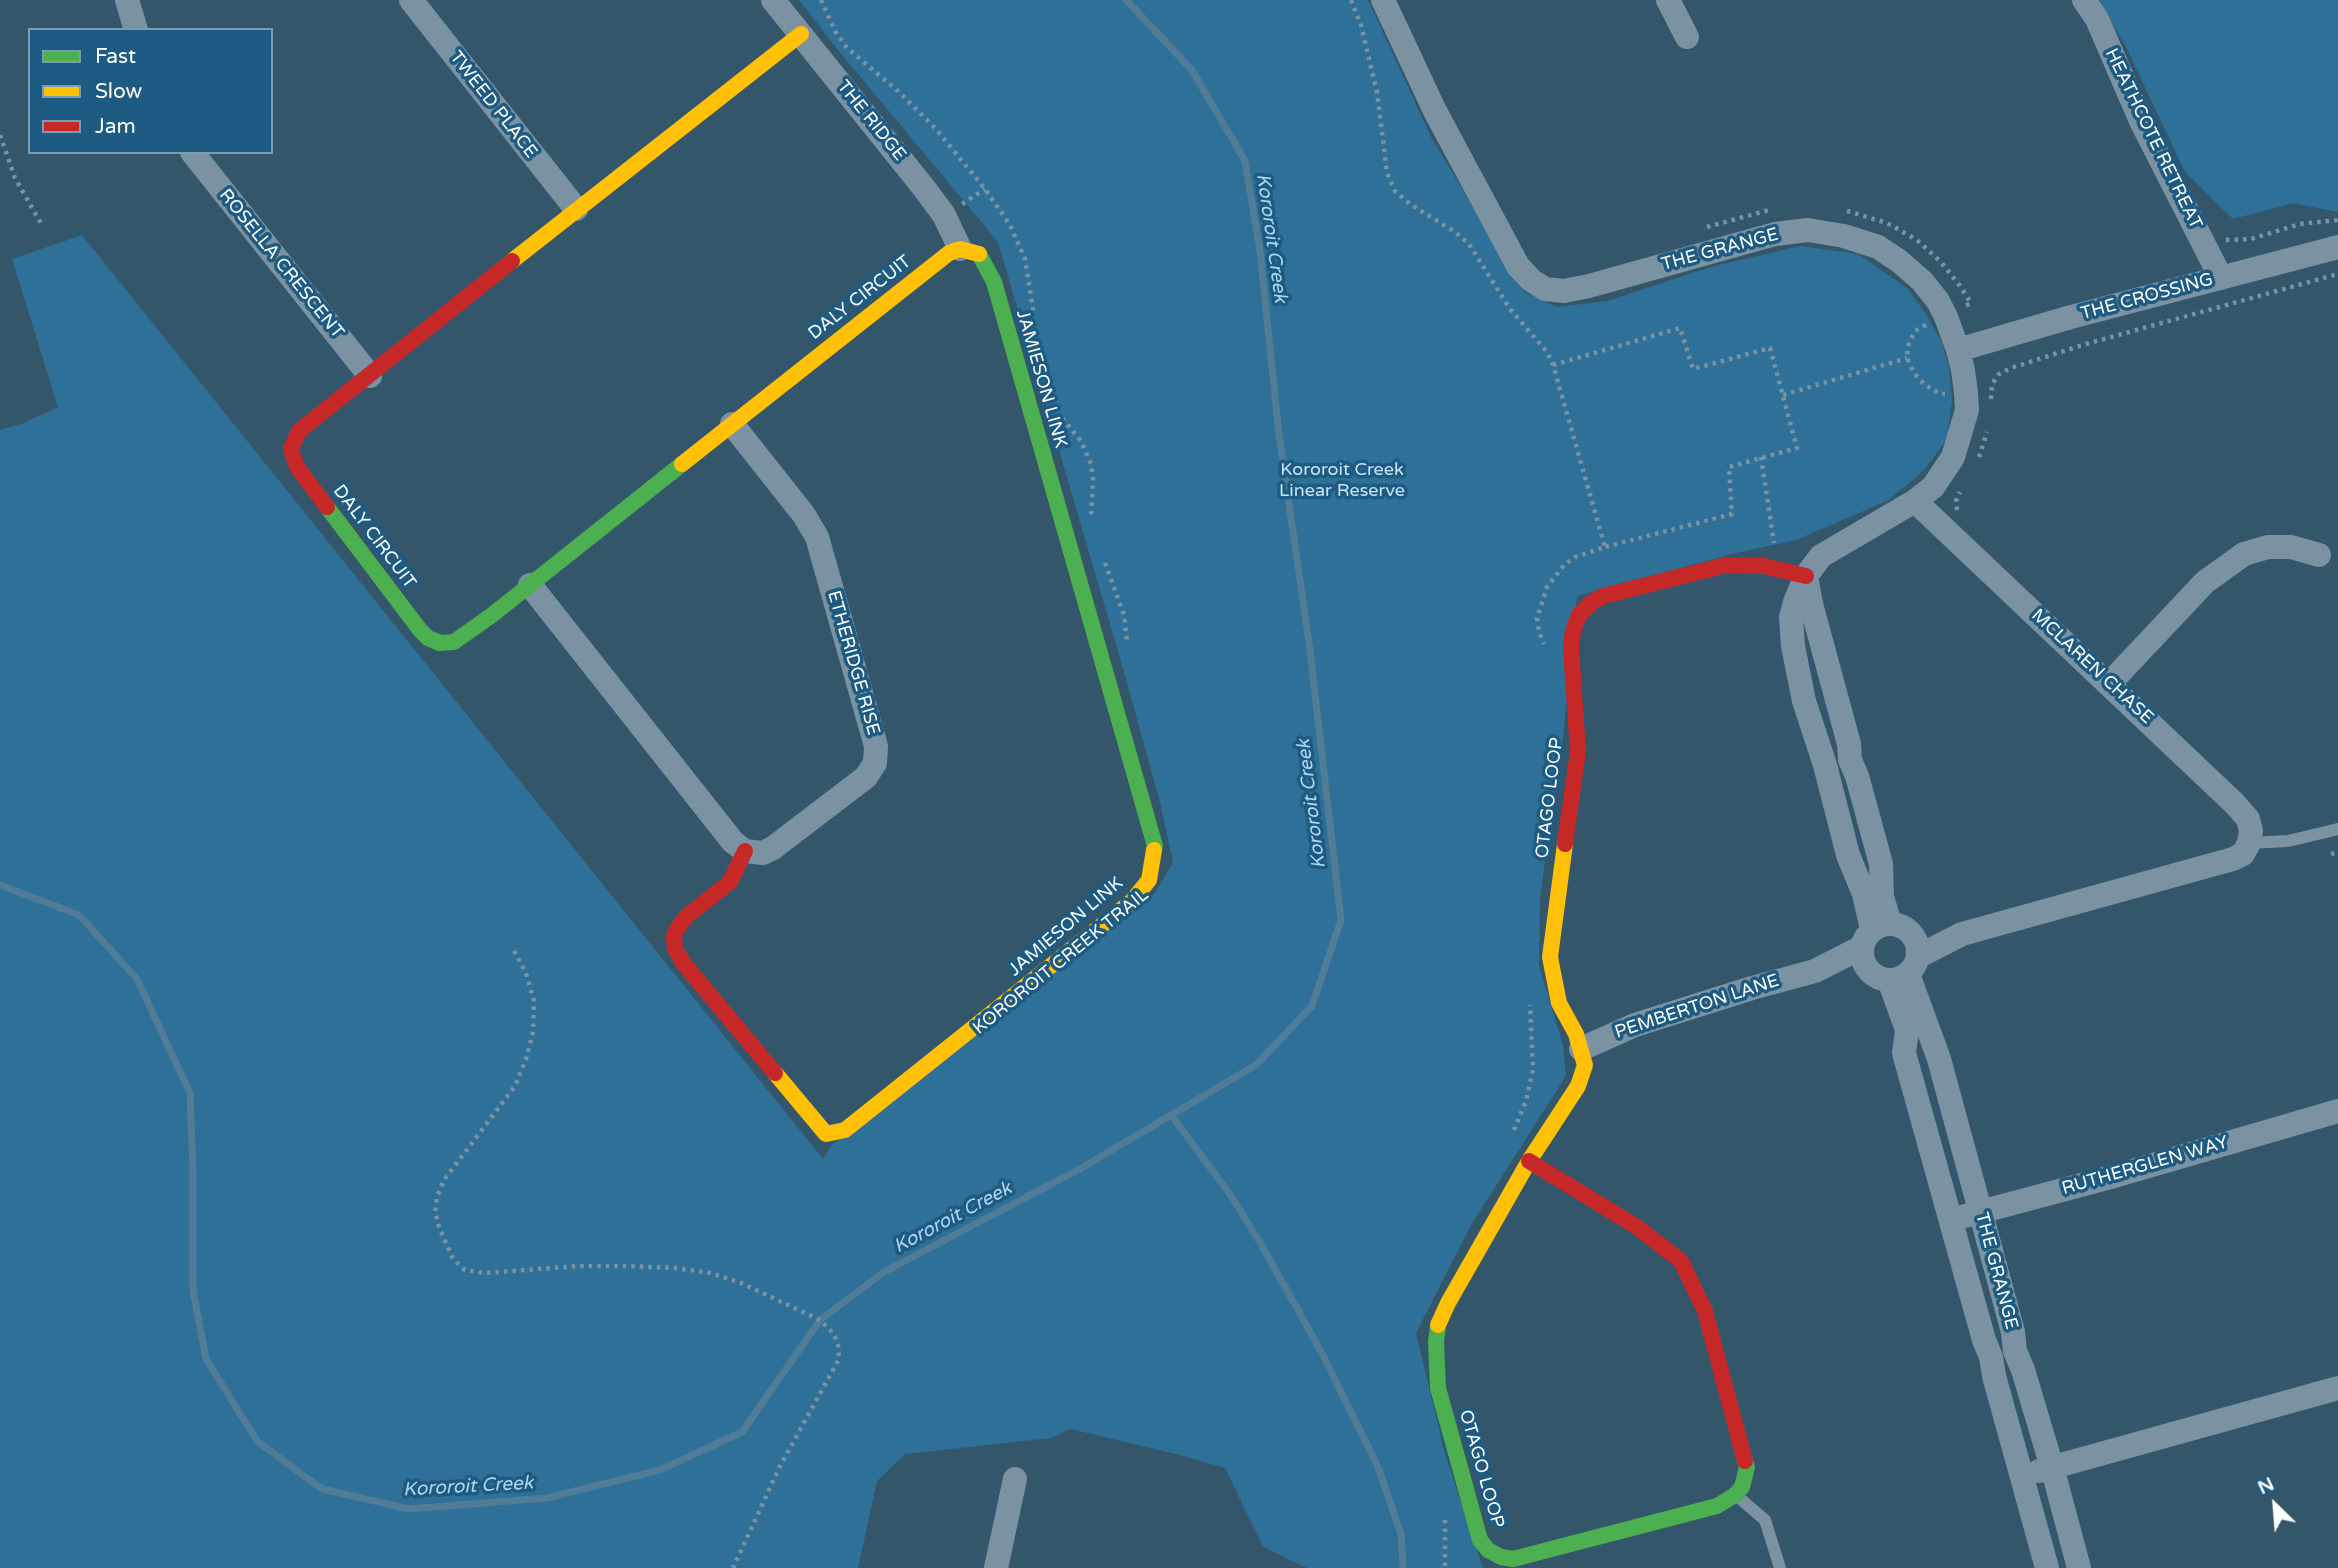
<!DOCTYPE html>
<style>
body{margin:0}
#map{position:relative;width:2338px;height:1568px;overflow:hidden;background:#34566b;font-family:"Varela Round",sans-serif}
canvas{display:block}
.legend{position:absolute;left:28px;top:28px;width:245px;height:126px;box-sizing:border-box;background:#1d5b82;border:2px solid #779db4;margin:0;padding:9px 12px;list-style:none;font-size:21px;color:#fff}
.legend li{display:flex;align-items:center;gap:14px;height:35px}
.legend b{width:35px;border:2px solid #779db4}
.north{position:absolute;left:2240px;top:1470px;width:70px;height:70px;-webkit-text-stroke:5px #1d5b82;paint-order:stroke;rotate:335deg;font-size:19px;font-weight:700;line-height:28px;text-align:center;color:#fff}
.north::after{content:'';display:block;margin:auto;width:24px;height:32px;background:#fff;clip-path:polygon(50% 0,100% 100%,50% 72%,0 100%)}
</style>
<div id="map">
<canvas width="2338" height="1568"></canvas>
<ul class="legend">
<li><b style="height:9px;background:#4caf50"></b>Fast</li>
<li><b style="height:9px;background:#ffc107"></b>Slow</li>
<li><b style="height:9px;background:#c62828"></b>Jam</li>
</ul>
<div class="north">N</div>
</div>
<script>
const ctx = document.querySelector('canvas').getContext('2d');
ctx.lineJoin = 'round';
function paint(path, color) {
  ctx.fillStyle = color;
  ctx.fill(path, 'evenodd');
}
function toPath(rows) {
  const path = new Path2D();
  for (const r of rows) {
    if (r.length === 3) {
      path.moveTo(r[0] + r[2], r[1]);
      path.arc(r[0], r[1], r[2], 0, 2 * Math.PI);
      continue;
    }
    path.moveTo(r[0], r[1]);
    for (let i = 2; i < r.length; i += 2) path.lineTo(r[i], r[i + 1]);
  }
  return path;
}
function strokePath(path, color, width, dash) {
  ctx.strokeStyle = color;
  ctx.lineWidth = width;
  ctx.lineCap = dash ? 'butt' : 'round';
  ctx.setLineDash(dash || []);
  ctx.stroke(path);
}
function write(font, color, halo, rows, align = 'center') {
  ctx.font = font + ' "Varela Round",sans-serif';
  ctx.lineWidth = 7;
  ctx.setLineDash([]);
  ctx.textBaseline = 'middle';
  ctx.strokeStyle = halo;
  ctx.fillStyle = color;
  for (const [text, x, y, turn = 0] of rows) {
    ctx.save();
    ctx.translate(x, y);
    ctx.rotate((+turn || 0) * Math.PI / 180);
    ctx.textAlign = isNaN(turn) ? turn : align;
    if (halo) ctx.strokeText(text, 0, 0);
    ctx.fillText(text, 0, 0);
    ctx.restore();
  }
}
paint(toPath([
 [799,0,1368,0,1431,137,1524,292,1557,307,1607,301,1711,267,1800,246,1858,254,1907,288,1926,314,1942,343,1949,368,1952,399,1947,439,1925,469,1889,500,1796,540,1732,554,1577,596,1563,737,1540,897,1539,966,1563,1045,1566,1076,1471,1225,1416,1333,1445,1454,1483,1568,1307,1568,1263,1547,1225,1468,1180,1455,1071,1429,1051,1438,905,1454,877,1481,858,1568,0,1568,0,430,24,423,58,407,12,259,82,235,823,1159,831,1146,1155,893,1173,862,1160,802,1122,665,998,242,843,56],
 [2099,0,2338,0,2338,212,2293,203,2233,219,2185,172,2126,47]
]), '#2e7097');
strokePath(toPath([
 [0,885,79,915,137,979,190,1093,193,1171,193,1290,206,1359,258,1442,322,1489,409,1509,546,1498,660,1470,742,1432,820,1320,884,1272,1078,1170,1256,1065,1312,1006,1341,920,1310,650,1279,435,1260,251,1245,161,1192,70,1126,0],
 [1171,1115,1229,1193,1261,1244,1323,1355,1378,1467,1401,1534,1403,1568]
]), '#507c97', 7);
strokePath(toPath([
 [821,0,835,31,847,48,898,91,936,129,985,189,1010,225,1025,259,1034,315],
 [1351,0,1361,25,1377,92,1387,173,1395,191,1410,204,1455,232,1469,244,1510,309,1547,352,1553,365,1605,547,1575,557,1564,565,1547,587,1537,618,1539,632,1544,644],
 [0,135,15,178,43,227],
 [962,204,985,189],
 [1847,211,1887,223,1917,240,1941,262,1960,286,1971,303,1965,306],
 [1707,227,1769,210],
 [2226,240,2251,239,2300,224,2338,220],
 [1926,325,1915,331,1908,346,1907,358,1914,373,1925,385,1940,394,1945,394],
 [1553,365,1680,328,1693,369,1770,348,1797,448,1729,467,1732,514,1605,547],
 [1783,395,1907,358],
 [1991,399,1992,384,1999,374,2011,368,2086,344,2338,274],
 [1062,418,1081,441,1091,464,1093,478,1091,519],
 [1761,457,1774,543],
 [1979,457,1987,432],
 [1957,510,1956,501,1960,492],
 [1105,563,1124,615,1127,642],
 [2331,854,2338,852],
 [514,951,526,973,534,1001,533,1032,526,1059,515,1086,444,1180,437,1197,435,1211,439,1227,453,1259,465,1270,484,1273,579,1266,628,1266,676,1268,710,1273,739,1282,820,1320,834,1334,838,1345,839,1359,779,1468,733,1568],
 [1514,1130,1526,1101,1533,1070,1530,1005],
 [1445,1520,1445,1568]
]), '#7a92a1', 4.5, [3.5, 5]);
strokePath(toPath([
 [2249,843,2288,841,2338,829],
 [1737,1496,1765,1520,1780,1568]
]), '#7a92a1', 12);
strokePath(toPath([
 [127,0,136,30],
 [411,0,576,209],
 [773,0,924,188,944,215,960,249],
 [1383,0,1435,111,1518,266,1531,280,1545,289,1564,291,1589,286,1775,234,1808,230,1844,236,1878,247,1899,261,1922,281,1938,301,1946,317,1958,350,1963,370,1966,393,1967,410,1953,457,1933,487,1915,501,1821,556,1806,576,1795,602,1791,617,1793,646,1804,701,1825,765,1848,855,1864,894,1872,929],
 [1668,0,1687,37],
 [2084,0,2097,19,2141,121,2221,278],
 [192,152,370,376],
 [1958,350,2071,317,2338,247],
 [1915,501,2235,804,2248,819,2251,831,2249,843,2243,854,2233,859,1962,934,1919,956],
 [1806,576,1811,604,1849,744,1850,760,1857,776,1881,864,1882,897,1890,923],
 [530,585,733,842,745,851,763,853,773,848,866,777,875,763,876,746,817,537,804,515,732,424],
 [2109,684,2205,582,2244,554,2268,547,2291,547,2319,555],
 [1890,952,28],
 [1908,974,1939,1059,2013,1332,2015,1351,2023,1370,2052,1467,2079,1568],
 [1889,980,1907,1030,1904,1053,1984,1340,1991,1357,1994,1376,2047,1568],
 [1581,1049,1635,1025,1752,988,1815,971,1862,947],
 [1965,1216,2111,1177,2338,1111],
 [2039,1471,2338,1388],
 [996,1568,1015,1479]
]), '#7a92a1', 24);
strokePath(toPath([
 [979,254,994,282,1155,846,1154,850],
 [327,507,420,630,428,638,440,643,454,642,492,615,682,464],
 [1438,1325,1436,1342,1438,1388,1480,1540,1488,1550,1501,1557,1513,1559,1717,1506,1735,1495,1742,1487,1747,1467,1745,1461]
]), '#4caf50', 16);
strokePath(toPath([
 [512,261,801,34],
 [682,464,949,253,960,249,979,254],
 [775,1073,826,1134,845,1130,1132,901,1149,880,1154,850],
 [1438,1325,1448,1303,1529,1161,1578,1086,1585,1065,1576,1034,1559,1003,1550,957,1565,844]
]), '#ffc107', 16);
strokePath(toPath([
 [327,507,297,467,291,449,299,431,512,261],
 [1565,844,1578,752,1571,648,1573,631,1579,615,1591,603,1603,596,1726,565,1764,566,1806,576],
 [745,851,730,882,687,916,678,927,674,936,675,949,684,964,775,1073],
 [1529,1161,1637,1227,1681,1261,1705,1311,1745,1461]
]), '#c62828', 16);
write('18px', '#fff', '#1d5b82', [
 ["TWEED PLACE",493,105,52],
 ["THE RIDGE",871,121,51],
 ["HEATHCOTE RETREAT",2153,139,64],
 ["THE GRANGE",1720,250,-15],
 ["ROSELLA CRESCENT",281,264,51],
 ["THE CROSSING",2147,297,-15],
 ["DALY CIRCUIT",860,298,-38],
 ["JAMIESON LINK",1041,379,74],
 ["DALY CIRCUIT",374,537,53],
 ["ETHERIDGE RISE",853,663,74],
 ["MCLAREN CHASE",2092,667,43],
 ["OTAGO LOOP",1550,798,-83],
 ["JAMIESON LINK",1066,927,-40],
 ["KOROROIT CREEK TRAIL",1061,962,-39],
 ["PEMBERTON LANE",1697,1007,-18],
 ["RUTHERGLEN WAY",2145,1166,-16],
 ["THE GRANGE",1996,1271,75],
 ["OTAGO LOOP",1481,1469,74]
]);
write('18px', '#c7e5f7', '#1d5b82', [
 ["Kororoit Creek",1342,470],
 ["Linear Reserve",1342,491]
]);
write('italic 19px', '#aed8f1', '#1d5b82', [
 ["Kororoit Creek",1271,238,82],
 ["Kororoit Creek",1312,804,-97],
 ["Kororoit Creek",953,1218,-28],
 ["Kororoit Creek",468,1487,-3]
]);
</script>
